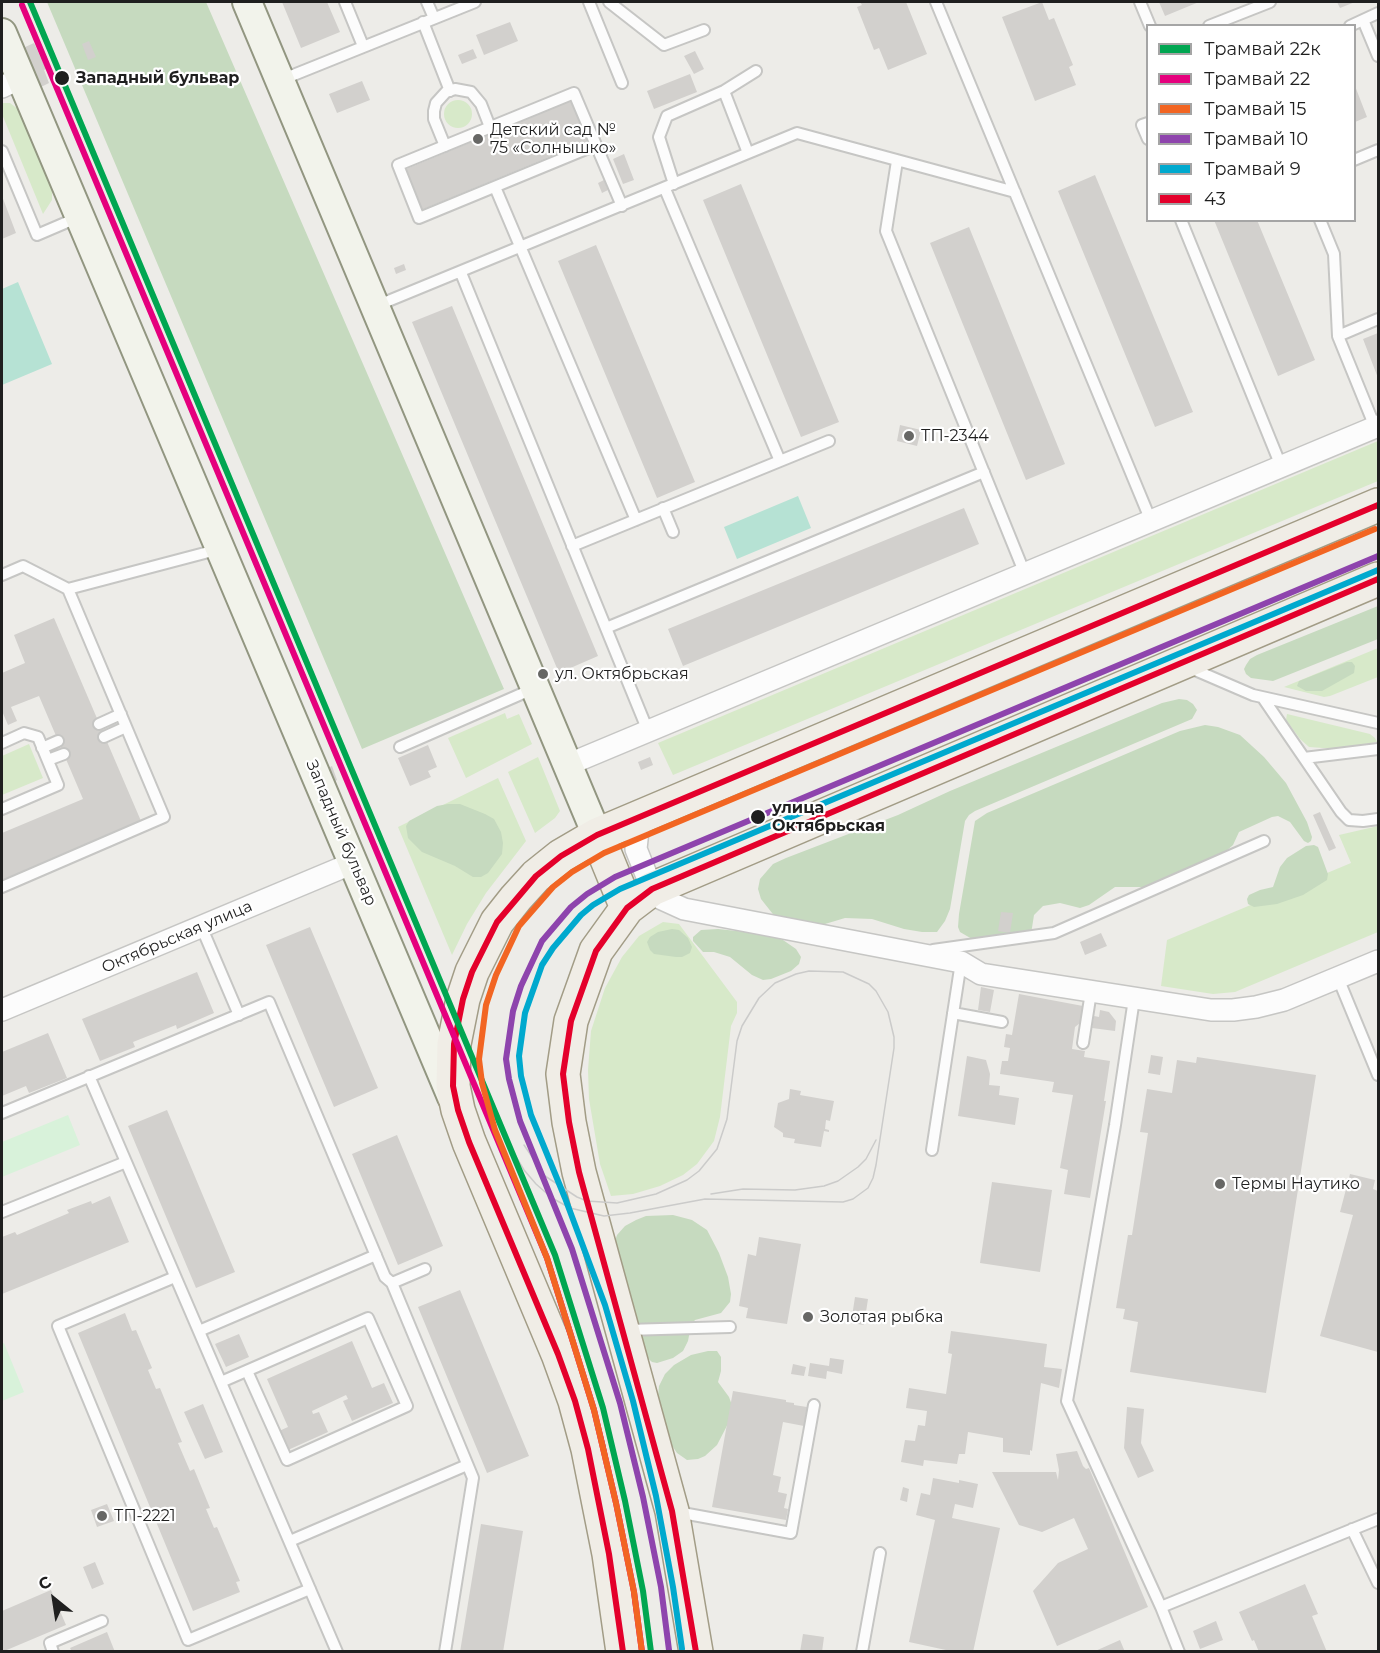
<!DOCTYPE html>
<meta charset="utf-8">
<style>
body{margin:0}
#map{position:relative;width:1380px;height:1653px;overflow:hidden;background:#edece8;font-family:Montserrat,sans-serif}
canvas{display:block}
.frame{position:absolute;inset:0;border:3px solid #1f1f1f;pointer-events:none}
.legend{position:absolute;left:1146px;top:24px;width:210px;height:198px;box-sizing:border-box;background:#fff;border:2px solid #a5a5a5;margin:0;padding:8px 10px;list-style:none;font-size:18px;color:#1f1f1f}
.legend li{display:flex;align-items:center;gap:12px;height:30px}
.legend b{width:30px;border:2px solid #a5a5a5}
.north{position:absolute;left:24px;top:1569px;width:60px;height:60px;-webkit-text-stroke:4px #fff;paint-order:stroke;rotate:330deg;font-size:16px;font-weight:700;line-height:24px;text-align:center;color:#1f1f1f}
.north::after{content:'';display:block;margin:auto;width:21px;height:27px;background:#1f1f1f;clip-path:polygon(50% 0,100% 100%,50% 72%,0 100%)}
</style>
<div id="map">
<canvas width="1380" height="1653"></canvas>
<div class="frame"></div>
<ul class="legend">
<li><b style="height:8px;background:#00a651"></b>Трамвай 22к</li>
<li><b style="height:8px;background:#e5007d"></b>Трамвай 22</li>
<li><b style="height:8px;background:#f26522"></b>Трамвай 15</li>
<li><b style="height:8px;background:#8e44ad"></b>Трамвай 10</li>
<li><b style="height:8px;background:#00a9ce"></b>Трамвай 9</li>
<li><b style="height:8px;background:#e4002b"></b>43</li>
</ul>
<div class="north">С</div>
</div>
<script>
const ctx = document.querySelector('canvas').getContext('2d');
ctx.lineJoin = 'round';
function paint(path, color) {
  ctx.fillStyle = color;
  ctx.fill(path, 'evenodd');
}
function toPath(rows) {
  const path = new Path2D();
  for (const r of rows) {
    if (r.length === 3) {
      path.moveTo(r[0] + r[2], r[1]);
      path.arc(r[0], r[1], r[2], 0, 2 * Math.PI);
      continue;
    }
    path.moveTo(r[0], r[1]);
    for (let i = 2; i < r.length; i += 2) path.lineTo(r[i], r[i + 1]);
  }
  return path;
}
function strokePath(path, color, width, dash) {
  ctx.strokeStyle = color;
  ctx.lineWidth = width;
  ctx.lineCap = dash ? 'butt' : 'round';
  ctx.setLineDash(dash || []);
  ctx.stroke(path);
}
function write(font, color, halo, rows, align = 'center') {
  ctx.font = font + ' Montserrat,sans-serif';
  ctx.lineWidth = 4.5;
  ctx.setLineDash([]);
  ctx.textBaseline = 'middle';
  ctx.strokeStyle = halo;
  ctx.fillStyle = color;
  for (const [text, x, y, turn = 0] of rows) {
    ctx.save();
    ctx.translate(x, y);
    ctx.rotate((+turn || 0) * Math.PI / 180);
    ctx.textAlign = isNaN(turn) ? turn : align;
    if (halo) ctx.strokeText(text, 0, 0);
    ctx.fillText(text, 0, 0);
    ctx.restore();
  }
}
paint(toPath([
 [458,114,14],
 [2,103,10,103,18,109,52,188,52,200,43,214,2,114],
 [1378,441,1378,481,673,775,658,743],
 [1378,648,1378,677,1330,696,1324,697,1284,687],
 [505,713,507,719,519,714,532,744,466,778,448,738],
 [1287,714,1370,734,1375,738,1377,742,1337,749,1309,747,1300,739,1286,720],
 [29,744,43,778,2,795,2,756],
 [538,757,560,811,555,818,535,833,508,772],
 [498,778,526,841,486,893,467,924,452,955,398,827],
 [1378,826,1378,932,1235,992,1213,994,1161,986,1167,940,1351,863,1339,835],
 [663,922,679,924,737,1002,737,1013,731,1026,720,1117,714,1141,697,1164,683,1175,660,1186,633,1194,611,1196,600,1164,589,1099,588,1070,591,1031,605,988,622,957,639,936]
]), '#d7e9c9');
paint(toPath([
 [47,2,206,2,504,689,362,749],
 [1378,606,1378,639,1273,681,1251,678,1246,674,1244,669,1246,665,1250,659,1257,655],
 [1347,662,1352,662,1355,666,1354,673,1322,691,1306,691,1297,686,1299,681],
 [1179,699,1187,700,1193,704,1197,710,1192,719,975,811,969,815,965,821,950,909,945,921,937,932,922,932,904,929,872,919,845,918,825,924,797,924,776,918,761,899,758,889,760,879,773,864,786,858,898,815,950,791,1162,703],
 [1205,725,1218,727,1240,735,1264,757,1286,783,1307,822,1312,837,1311,841,1308,843,1304,841,1290,822,1278,816,1272,817,1239,832,1233,845,1224,853,1148,887,1115,887,1089,905,1080,908,1060,903,1043,906,1034,915,1031,934,999,943,972,939,960,932,958,927,959,914,975,821,987,813,1180,731],
 [448,804,460,804,485,814,494,819,501,832,503,843,502,854,488,873,481,877,473,877,455,866,422,852,408,838,406,826,409,821,437,806],
 [1314,845,1318,847,1328,874,1327,880,1303,895,1277,904,1254,907,1248,904,1247,899,1249,895,1260,890,1273,887,1280,867,1287,858,1306,846],
 [672,929,679,930,688,938,692,947,690,953,682,957,676,957,654,954,650,950,647,942,650,937,658,932],
 [718,929,765,934,783,940,796,949,801,957,799,964,791,971,771,979,763,980,752,975,730,957,714,952,703,952,693,941,693,937,701,930],
 [673,1215,692,1220,707,1230,719,1253,728,1277,731,1294,730,1302,721,1313,695,1320,691,1325,688,1341,683,1351,673,1358,657,1363,652,1362,643,1354,615,1241,617,1235,625,1226,636,1220,646,1216],
 [708,1351,717,1351,721,1357,721,1371,718,1382,729,1397,733,1408,731,1418,717,1445,705,1456,698,1459,687,1460,677,1453,663,1432,657,1405,659,1386,665,1374,674,1365,691,1355]
]), '#c6dabf');
paint(toPath([
 [68,1115,80,1145,2,1177,2,1142],
 [4,1343,24,1392,2,1401,2,1344]
]), '#d8f2da');
paint(toPath([
 [18,282,52,364,2,385,2,289],
 [798,496,811,528,737,559,724,527]
]), '#b6e2d4');
paint(toPath([
 [282,2,327,2,340,32,301,48],
 [860,2,906,2,927,54,888,70,879,48,874,50,857,7,862,5],
 [1042,2,1049,20,1054,18,1073,65,1069,67,1076,85,1035,101,1002,17],
 [1159,2,1199,2,1165,16],
 [1337,2,1355,2,1340,8],
 [510,22,518,41,484,55,476,35],
 [89,41,96,57,88,60,82,44],
 [34,43,46,69,44,70,49,83,41,87,23,48],
 [473,49,477,58,462,64,458,55],
 [695,51,704,69,694,74,684,56],
 [690,74,697,92,654,109,647,91],
 [362,81,370,100,337,113,329,94],
 [1355,86,1367,117,1355,122],
 [573,100,590,140,421,210,404,170],
 [624,154,634,180,623,184,613,159],
 [1095,175,1193,412,1155,427,1058,191],
 [604,180,608,190,602,193,598,183],
 [741,184,839,422,801,437,703,200],
 [2,196,16,233,2,239],
 [1214,220,1257,220,1315,360,1278,376],
 [969,227,1065,464,1026,480,930,243],
 [596,245,695,482,657,498,558,261],
 [404,264,406,270,396,274,394,268],
 [452,306,598,656,559,673,412,322],
 [1378,333,1378,378,1363,339],
 [900,425,921,430,917,446,897,441],
 [964,508,979,544,683,666,668,629],
 [54,618,141,821,2,881,2,833,83,799,39,696,11,707,17,721,8,725,2,711,2,673,25,663,14,635],
 [428,745,437,767,428,771,431,777,410,786,398,758],
 [650,757,653,765,641,770,638,762],
 [332,766,337,780,334,782,328,768],
 [1320,812,1336,848,1329,851,1313,815],
 [1001,912,1013,913,1010,933,998,931],
 [310,927,378,1088,334,1107,266,945],
 [1101,933,1107,946,1085,955,1080,942],
 [197,972,214,1013,177,1029,176,1025,133,1042,135,1047,100,1061,82,1019],
 [981,987,994,990,990,1012,978,1010],
 [1019,994,1083,1006,1080,1023,1075,1027,1072,1049,1085,1051,1084,1057,1110,1061,1104,1101,1106,1101,1090,1198,1064,1194,1068,1170,1060,1168,1073,1095,1052,1092,1054,1082,1000,1074,1002,1061,1008,1061,1010,1048,1004,1047,1006,1034,1012,1035],
 [1100,1010,1109,1012,1116,1021,1115,1031,1092,1028,1094,1016,1099,1017],
 [48,1033,67,1078,29,1093,26,1086,2,1096,2,1052],
 [1151,1055,1163,1057,1160,1075,1148,1073],
 [967,1056,986,1060,990,1074,989,1085,1000,1086,999,1095,1019,1098,1015,1125,958,1116],
 [1197,1057,1316,1075,1266,1393,1130,1372,1138,1322,1123,1319,1125,1309,1116,1308,1128,1235,1132,1235,1148,1133,1140,1132,1147,1089,1172,1093,1177,1060,1196,1063],
 [790,1089,801,1091,800,1095,834,1101,830,1121,826,1120,825,1129,829,1130,829,1132,824,1131,821,1147,794,1143,795,1139,783,1137,783,1133,774,1127,778,1103,789,1099],
 [167,1110,235,1272,196,1288,128,1126],
 [397,1135,443,1246,398,1265,352,1154],
 [1350,1174,1375,1180,1373,1189,1378,1191,1378,1352,1320,1336,1353,1215,1340,1212],
 [992,1182,1052,1190,1040,1272,980,1263],
 [110,1196,129,1242,2,1294,2,1237,15,1232,17,1235,69,1213,67,1210,91,1201,92,1204],
 [759,1237,801,1244,787,1324,746,1318,748,1308,739,1306,748,1254,756,1256],
 [460,1290,529,1456,487,1473,418,1307],
 [855,1297,868,1299,864,1325,851,1323],
 [125,1313,132,1331,136,1330,152,1368,148,1370,156,1389,160,1388,182,1442,178,1443,190,1471,194,1469,210,1508,206,1509,214,1528,217,1527,240,1581,236,1582,240,1592,193,1611,78,1333],
 [951,1331,1047,1344,1044,1367,1062,1369,1059,1388,1041,1383,1032,1451,1030,1450,1030,1455,1003,1452,1003,1438,968,1432,965,1454,959,1454,957,1464,924,1460,923,1466,901,1462,905,1440,915,1441,918,1425,925,1426,927,1411,906,1408,909,1388,946,1394,952,1354,948,1353],
 [239,1334,249,1357,226,1367,215,1344],
 [352,1341,372,1388,384,1383,393,1403,352,1421,343,1401,348,1399,346,1395,312,1411,313,1414,319,1412,328,1432,288,1450,279,1431,288,1427,267,1379],
 [830,1358,844,1360,842,1374,827,1371,826,1379,808,1376,810,1363,829,1366],
 [793,1364,806,1367,804,1376,791,1374],
 [733,1391,786,1400,786,1402,794,1403,794,1405,807,1407,804,1426,783,1422,773,1475,781,1477,778,1492,787,1494,784,1508,788,1509,786,1520,712,1507],
 [203,1404,223,1452,205,1459,184,1412],
 [1127,1407,1144,1409,1141,1443,1154,1471,1138,1478,1124,1448],
 [1077,1451,1083,1466,1086,1469,1089,1468,1148,1607,1057,1646,1033,1591,1058,1563,1088,1549,1074,1518,1042,1532,1019,1525,992,1472,1056,1472,1058,1480,1059,1470,1056,1454],
 [933,1478,959,1483,959,1480,978,1484,973,1508,955,1504,952,1518,1000,1528,973,1652,955,1652,909,1642,935,1520,916,1515,921,1493,930,1495],
 [903,1487,909,1489,907,1502,900,1500],
 [107,1504,114,1521,97,1527,91,1510],
 [481,1524,523,1531,503,1652,460,1652],
 [95,1562,104,1584,92,1589,83,1567],
 [1305,1584,1318,1614,1312,1616,1327,1652,1259,1652,1254,1640,1252,1641,1239,1612],
 [51,1590,66,1625,2,1652,2,1611],
 [1216,1621,1223,1640,1200,1649,1193,1631],
 [107,1632,115,1652,72,1652,70,1648],
 [803,1634,824,1637,822,1652,800,1652],
 [1120,1640,1125,1652,1093,1652]
]), '#d2d0cd');
const lane = toPath([
 [345,2,363,46],
 [427,2,434,18],
 [589,2,622,83],
 [609,2,664,45,704,30],
 [936,2,1151,521],
 [1140,2,1150,26],
 [1363,20,1378,56],
 [423,22,450,91],
 [1209,26,1270,2],
 [1350,26,1378,13],
 [281,80,475,2],
 [724,91,748,153],
 [574,93,596,145,419,218,398,165,574,93],
 [1148,123,1142,125,1148,139],
 [596,145,622,206],
 [445,146,434,119,434,111,436,103,446,92,455,89,471,92,481,104,490,127],
 [2,151,37,235,79,217],
 [1354,160,1378,150],
 [897,161,886,231,1025,574],
 [674,184,659,137,667,116,724,91,756,71],
 [495,187,636,520],
 [1181,220,1281,466],
 [1320,220,1334,254,1338,336,1375,427],
 [461,273,648,731],
 [376,306,797,133,1015,192],
 [1338,336,1378,319],
 [780,461,829,441],
 [663,508,673,532],
 [572,546,780,461,665,189],
 [2,575,23,566,68,589,220,549],
 [606,628,984,472],
 [1188,667,1253,695,1378,723],
 [1263,698,1341,812,1349,820,1363,821,1378,819],
 [99,724,121,714],
 [104,737,126,727],
 [2,743,24,733,38,737,58,785,2,809],
 [400,747,535,688],
 [42,748,58,741],
 [1304,758,1378,749],
 [48,760,64,754],
 [2,887,164,817,68,589],
 [201,926,239,1015],
 [933,950,1054,933,1264,841],
 [1338,978,1378,1075],
 [1134,999,1115,1125,1067,1401,1161,1607,1179,1652],
 [953,1013,1002,1022],
 [1083,1043,1091,992],
 [89,1076,337,1652],
 [2,1113,269,1002,385,1277,392,1283,473,1478,445,1652],
 [932,1150,961,962],
 [2,1212,126,1162],
 [175,1277,58,1326,188,1640,310,1589],
 [392,1283,425,1269],
 [626,1330,730,1327],
 [199,1331,376,1255],
 [221,1382,368,1318,407,1406,287,1460,247,1371],
 [677,1512,791,1533,814,1405],
 [1352,1529,1378,1583],
 [290,1541,467,1465],
 [1161,1607,1378,1519],
 [53,1652,50,1643,102,1621],
 [862,1652,880,1553]
]);
const street = toPath([
 [2,87,21,78],
 [567,765,1378,426],
 [645,815,638,830,636,849,652,889,662,899,684,909,961,962,981,974,1211,1010,1233,1010,1256,1007,1284,1000,1378,961],
 [2,1010,353,863]
]);
const secondary = toPath([
 [247,2,597,835],
 [2,33,452,1097]
]);
const primary = toPath([
 [597,835,627,908],
 [623,1652,609,1554,588,1449,575,1401,558,1354,469,1142,458,1110,453,1086,454,1044,463,999,472,972,497,922,516,898,536,876,561,856,597,835,1378,505],
 [696,1652,672,1511,579,1172,569,1122,563,1074,571,1021,596,951,627,908,652,889,1378,579]
]);
strokePath(lane, '#c6c6c4', 14);
strokePath(street, '#c6c6c4', 24);
strokePath(secondary, '#929681', 32);
strokePath(primary, '#a29c86', 36);
strokePath(lane, '#fcfcfc', 10);
strokePath(street, '#fcfcfc', 21);
strokePath(secondary, '#f2f3eb', 28);
strokePath(primary, '#f0ede6', 33);
strokePath(toPath([
 [512,1150,524,1170,536,1184,552,1198,570,1208,604,1216,630,1213,705,1199,843,1202,853,1199,868,1188,873,1178,876,1165,894,1048,894,1037,888,1012,876,991,869,984,843,972,809,971,796,974,775,983,759,998,742,1026,737,1041,727,1119,717,1149,699,1171,687,1180,656,1194,617,1203,587,1201,577,1197,545,1176,524,1145],
 [711,1194,743,1189,795,1190,824,1186,838,1181,858,1167,866,1159,876,1140]
]), '#cbcbca', 1.5);
strokePath(toPath([
 [623,1652,609,1554,588,1449,575,1401,558,1354,469,1142,458,1110,453,1086,454,1044,463,999,472,972,497,922,536,876,561,856,597,835,1378,505],
 [696,1652,672,1511,579,1172,569,1122,563,1074,571,1021,596,951,627,908,652,889,1378,579]
]), '#e4002b', 6);
strokePath(toPath([
 [30,2,555,1255,603,1408,625,1501,643,1591,651,1652]
]), '#00a651', 6);
strokePath(toPath([
 [22,5,547,1258,594,1410,616,1503,634,1592,642,1652]
]), '#e5007d', 6);
strokePath(toPath([
 [642,1652,634,1592,616,1503,594,1410,547,1258,495,1130,482,1083,479,1059,486,1005,496,975,519,926,553,887,572,872,604,853,1375,529]
]), '#f26522', 6);
strokePath(toPath([
 [669,1650,661,1587,643,1497,620,1403,572,1249,520,1121,509,1079,506,1059,513,1011,521,986,542,941,571,907,587,894,615,877,1378,556]
]), '#8e44ad', 6);
strokePath(toPath([
 [682,1649,673,1587,656,1496,633,1401,605,1305,565,1198,531,1115,521,1076,519,1056,525,1013,542,965,553,948,581,915,593,905,620,889,1378,570]
]), '#00a9ce', 6);
for (const [x, y, r, color] of [
 [62,78,8,"#1f1f1f"],
 [478,139,6,"#676765"],
 [909,436,6,"#676765"],
 [543,674,6,"#676765"],
 [758,817,8,"#1f1f1f"],
 [1220,1184,6,"#676765"],
 [808,1317,6,"#676765"],
 [102,1516,6,"#676765"]
]) {
  const dot = new Path2D();
  dot.arc(x, y, r, 0, 2 * Math.PI);
  ctx.fillStyle = color;
  ctx.fill(dot);
  strokePath(dot, '#fff', 2);
}
write('bold 16px', '#1f1f1f', '#fff', [
 ["Западный бульвар",76,78],
 ["улица",772,808],
 ["Октябрьская",772,826]
], 'left');
write('16px', '#1f1f1f', '#fff', [
 ["Детский сад №",490,130],
 ["75 «Солнышко»",490,148],
 ["ТП-2344",921,436],
 ["ул. Октябрьская",555,674],
 ["Термы Наутико",1232,1184],
 ["Золотая рыбка",820,1317],
 ["ТП-2221",114,1516]
], 'left');
write('16px', '#1f1f1f', '#fff', [
 ["Западный бульвар",341,833,67],
 ["Октябрьская улица",177,937,-23]
]);
</script>
